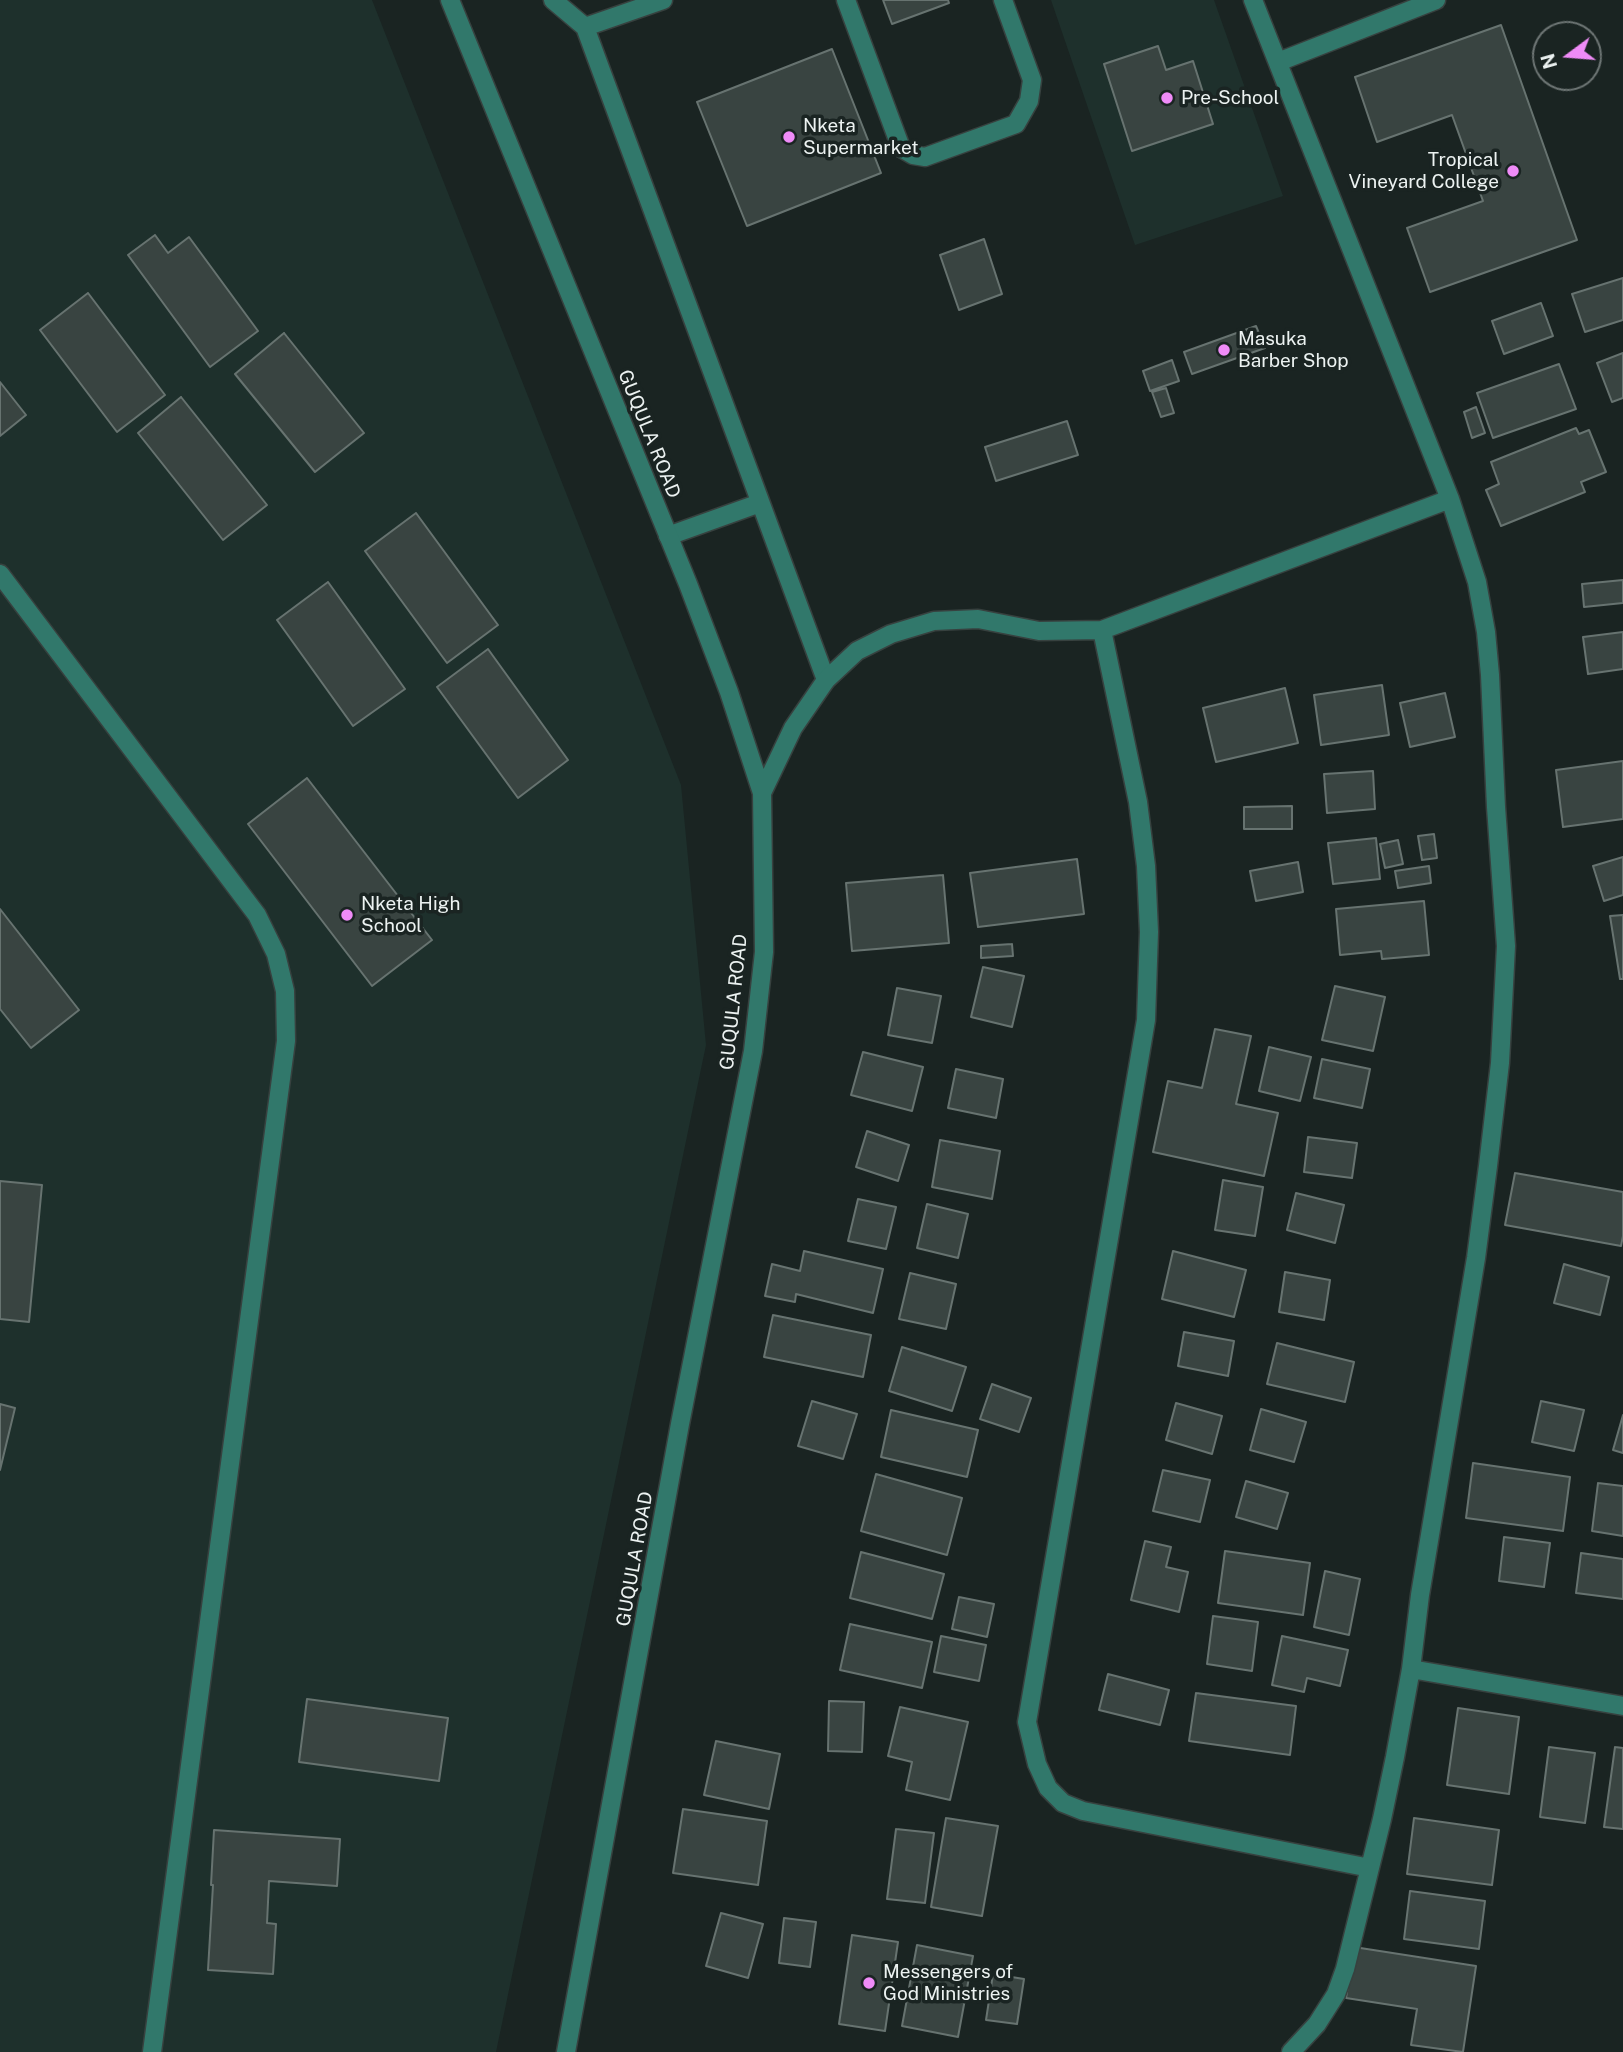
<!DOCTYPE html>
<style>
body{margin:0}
#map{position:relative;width:1623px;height:2052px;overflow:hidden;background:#1a2422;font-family:"Public Sans",sans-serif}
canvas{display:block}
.north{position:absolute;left:1532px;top:21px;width:70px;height:70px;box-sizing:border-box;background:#1a2422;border:2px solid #6e7675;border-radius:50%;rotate:254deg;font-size:19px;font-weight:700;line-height:28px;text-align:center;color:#ecf2f1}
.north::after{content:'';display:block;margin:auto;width:24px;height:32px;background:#ef8bf7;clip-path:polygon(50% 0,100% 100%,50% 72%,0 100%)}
</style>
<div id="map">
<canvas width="1623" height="2052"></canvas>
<div class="north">N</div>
</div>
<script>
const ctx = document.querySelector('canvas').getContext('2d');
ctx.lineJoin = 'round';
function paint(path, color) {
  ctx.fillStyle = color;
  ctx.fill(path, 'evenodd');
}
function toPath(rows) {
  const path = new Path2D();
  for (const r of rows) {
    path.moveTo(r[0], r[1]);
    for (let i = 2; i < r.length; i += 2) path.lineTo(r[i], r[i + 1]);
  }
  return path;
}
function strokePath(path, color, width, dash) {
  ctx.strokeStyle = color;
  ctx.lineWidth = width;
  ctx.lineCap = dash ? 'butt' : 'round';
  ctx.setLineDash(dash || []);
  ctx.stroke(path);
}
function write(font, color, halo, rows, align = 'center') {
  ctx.font = font + ' "Public Sans",sans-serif';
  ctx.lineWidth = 7;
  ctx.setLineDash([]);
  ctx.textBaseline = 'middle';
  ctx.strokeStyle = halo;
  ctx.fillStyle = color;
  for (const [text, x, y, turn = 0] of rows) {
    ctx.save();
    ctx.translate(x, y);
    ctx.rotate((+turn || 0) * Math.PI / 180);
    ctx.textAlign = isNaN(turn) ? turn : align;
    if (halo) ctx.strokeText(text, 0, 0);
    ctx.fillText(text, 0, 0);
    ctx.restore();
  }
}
paint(toPath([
 [0,0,372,0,681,785,706,1045,496,2052,0,2052],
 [1051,0,1214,0,1283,196,1135,245]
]), '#1e302c');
const building = toPath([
 [883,0,948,0,949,3,892,24,883,0],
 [1501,25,1577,240,1430,292,1407,228,1483,201,1452,115,1377,142,1355,77,1501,25],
 [1158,46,1166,70,1193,61,1213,124,1132,151,1104,64,1158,46],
 [832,49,881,173,747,226,697,102,832,49],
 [155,235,168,253,189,237,258,331,210,367,128,255,155,235],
 [984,239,1002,294,959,310,940,255,984,239],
 [1623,278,1623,320,1585,332,1572,294,1623,278],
 [88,293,165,395,117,432,40,330,88,293],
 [1541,303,1553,336,1504,354,1492,321,1541,303],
 [1256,326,1265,348,1192,374,1184,352,1256,326],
 [284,333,364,433,315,472,235,374,284,333],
 [1623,353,1623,398,1612,402,1597,363,1623,353],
 [1172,360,1179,381,1150,391,1143,371,1172,360],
 [1559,364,1576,409,1493,438,1477,393,1559,364],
 [0,382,26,415,0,436,0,382],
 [1166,388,1174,413,1161,417,1152,392,1166,388],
 [181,397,267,505,223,540,138,433,181,397],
 [1476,407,1485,433,1472,438,1464,412,1476,407],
 [1067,421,1078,455,996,481,985,447,1067,421],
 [1576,428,1579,434,1589,430,1606,472,1581,482,1585,492,1501,526,1486,490,1499,484,1491,462,1576,428],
 [416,513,498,625,447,663,365,551,416,513],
 [1623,580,1623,603,1584,607,1582,584,1623,580],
 [328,582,405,689,353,726,277,620,328,582],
 [1623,632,1623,669,1588,674,1583,637,1623,632],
 [488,649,568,760,518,798,437,687,488,649],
 [1382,685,1389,735,1321,745,1314,695,1382,685],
 [1285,688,1298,743,1216,762,1203,708,1285,688],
 [1445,693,1455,737,1410,747,1400,703,1445,693],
 [1623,761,1623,819,1563,827,1556,770,1623,761],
 [1373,771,1375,809,1327,813,1324,774,1373,771],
 [307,778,432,940,372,986,248,824,307,778],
 [1292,806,1292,829,1244,829,1244,807,1292,806],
 [1434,834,1437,858,1422,860,1418,836,1434,834],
 [1376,838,1380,879,1333,884,1328,843,1376,838],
 [1398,840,1403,864,1385,868,1380,844,1398,840],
 [1623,857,1623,895,1604,901,1593,866,1623,857],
 [1077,859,1084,914,978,927,970,873,1077,859],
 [1298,862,1303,892,1256,901,1250,871,1298,862],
 [1429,866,1431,883,1398,888,1395,871,1429,866],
 [943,875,949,943,852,951,846,883,943,875],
 [1424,901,1429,955,1382,959,1381,951,1340,955,1336,909,1424,901],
 [0,909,79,1010,31,1048,0,1009,0,909],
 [1623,915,1623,979,1620,979,1610,916,1623,915],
 [1012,944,1013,956,981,958,981,946,1012,944],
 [983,967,1024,976,1012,1027,971,1017,983,967],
 [1335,986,1385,997,1373,1051,1322,1040,1335,986],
 [897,988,941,996,932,1043,888,1035,897,988],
 [1215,1029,1251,1036,1236,1104,1278,1113,1264,1176,1153,1152,1168,1081,1202,1088,1215,1029],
 [1269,1047,1311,1057,1300,1101,1259,1091,1269,1047],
 [863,1052,923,1067,912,1111,851,1095,863,1052],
 [1322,1059,1370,1069,1362,1108,1314,1098,1322,1059],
 [956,1069,1003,1079,996,1118,948,1108,956,1069],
 [867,1131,909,1145,898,1181,856,1167,867,1131],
 [1308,1137,1357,1143,1352,1178,1304,1172,1308,1137],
 [940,1140,1000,1151,992,1199,932,1187,940,1140],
 [1515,1173,1623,1192,1623,1236,1621,1246,1505,1225,1515,1173],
 [1223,1180,1263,1187,1255,1236,1215,1230,1223,1180],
 [0,1181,42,1185,29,1322,0,1319,0,1181],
 [1296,1193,1344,1205,1335,1243,1287,1230,1296,1193],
 [858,1199,896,1207,886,1249,848,1241,858,1199],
 [927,1204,968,1214,958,1258,917,1248,927,1204],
 [804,1251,883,1269,873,1313,796,1294,795,1302,765,1296,772,1264,800,1271,804,1251],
 [1173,1251,1246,1270,1234,1317,1162,1299,1173,1251],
 [1564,1264,1609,1277,1600,1315,1554,1303,1564,1264],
 [1285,1272,1330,1280,1324,1320,1279,1312,1285,1272],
 [910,1273,956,1284,946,1329,899,1319,910,1273],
 [773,1315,871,1335,863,1377,764,1357,773,1315],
 [1184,1332,1234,1341,1228,1376,1178,1366,1184,1332],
 [1277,1343,1354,1362,1345,1402,1267,1384,1277,1343],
 [902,1347,966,1367,952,1411,889,1391,902,1347],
 [992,1384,1031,1398,1019,1432,980,1419,992,1384],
 [812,1401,857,1414,843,1459,798,1446,812,1401],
 [1541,1401,1584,1410,1574,1451,1532,1442,1541,1401],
 [1176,1403,1222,1416,1212,1454,1166,1440,1176,1403],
 [0,1404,15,1408,0,1470,0,1404],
 [1261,1409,1306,1422,1294,1462,1250,1450,1261,1409],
 [891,1410,978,1430,967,1477,881,1457,891,1410],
 [1623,1415,1623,1453,1613,1450,1623,1415],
 [1473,1463,1570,1477,1563,1531,1466,1518,1473,1463],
 [1163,1470,1210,1480,1200,1522,1153,1511,1163,1470],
 [876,1474,962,1498,947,1555,861,1531,876,1474],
 [1246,1481,1288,1493,1277,1529,1236,1517,1246,1481],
 [1598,1483,1623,1486,1623,1536,1592,1531,1598,1483],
 [1504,1537,1550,1543,1544,1587,1499,1581,1504,1537],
 [1145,1541,1171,1547,1166,1567,1188,1572,1179,1612,1131,1600,1145,1541],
 [1225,1551,1310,1563,1303,1615,1218,1603,1225,1551],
 [861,1552,944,1574,932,1619,850,1598,861,1552],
 [1581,1553,1623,1559,1623,1599,1576,1593,1581,1553],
 [1325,1571,1360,1579,1349,1635,1314,1627,1325,1571],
 [959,1597,994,1604,987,1637,952,1629,959,1597],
 [1213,1616,1258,1622,1252,1671,1207,1664,1213,1616],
 [850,1624,932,1642,922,1688,840,1670,850,1624],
 [941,1636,986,1645,979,1681,934,1672,941,1636],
 [1282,1636,1348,1650,1340,1686,1307,1678,1304,1692,1272,1685,1282,1636],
 [1108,1674,1169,1690,1160,1725,1099,1710,1108,1674],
 [1196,1693,1296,1706,1290,1755,1189,1741,1196,1693],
 [307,1699,448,1718,439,1781,299,1762,307,1699],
 [829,1701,864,1702,862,1752,828,1751,829,1701],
 [900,1707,968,1722,950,1800,906,1790,912,1762,888,1756,900,1707],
 [1458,1708,1519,1717,1509,1794,1447,1785,1458,1708],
 [716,1741,780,1754,769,1809,704,1795,716,1741],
 [1549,1747,1595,1753,1585,1823,1540,1817,1549,1747],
 [1615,1747,1623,1748,1623,1829,1604,1827,1615,1747],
 [683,1809,767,1821,758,1885,673,1873,683,1809],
 [946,1818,998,1826,982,1916,931,1907,946,1818],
 [1414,1818,1499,1830,1492,1885,1407,1874,1414,1818],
 [896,1829,934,1833,925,1903,887,1899,896,1829],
 [214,1830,340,1839,337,1886,269,1881,267,1923,276,1924,273,1974,208,1970,213,1885,211,1885,214,1830],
 [1410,1891,1485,1901,1479,1949,1404,1939,1410,1891],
 [721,1913,763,1924,748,1978,706,1966,721,1913],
 [784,1918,816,1922,810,1967,779,1963,784,1918],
 [852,1935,898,1942,885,2031,839,2024,852,1935],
 [917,1945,973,1956,958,2037,902,2026,917,1945],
 [1354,1947,1476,1966,1463,2052,1411,2045,1417,2009,1346,1998,1354,1947],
 [993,1974,1024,1979,1017,2024,986,2020,993,1974]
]);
paint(building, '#394441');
strokePath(building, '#677370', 2);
const service = toPath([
 [553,0,585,27],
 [663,0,585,27,826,680],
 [846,0,901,148,913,155,925,157,1016,124,1029,101,1032,80,1003,0],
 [668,536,760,503],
 [0,574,257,915,276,954,285,991,286,1041,152,2052]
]);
const minor = toPath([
 [450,0,688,584,729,692,762,793,764,952,753,1051,680,1424,566,2052],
 [1253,0,1450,499,1477,582,1486,632,1490,675,1496,807,1506,946,1500,1063,1488,1166,1476,1258,1420,1595,1411,1669,1395,1757,1382,1819,1345,1969,1336,1994,1317,2024,1291,2052],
 [1278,62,1436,0],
 [1102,630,1138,802,1146,866,1149,932,1146,1020,1027,1722,1037,1764,1048,1788,1063,1803,1083,1811,1370,1868],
 [762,793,793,728,826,680,857,651,891,634,934,621,978,619,1039,631,1102,630,1450,499],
 [1411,1669,1623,1706]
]);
strokePath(service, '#37413f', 21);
strokePath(minor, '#37413f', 21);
strokePath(service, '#31786b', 18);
strokePath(minor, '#31786b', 18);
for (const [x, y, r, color] of [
 [1167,98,7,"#ef8bf7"],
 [789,137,7,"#ef8bf7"],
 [1513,171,7,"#ef8bf7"],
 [1224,350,7,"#ef8bf7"],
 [347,915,7,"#ef8bf7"],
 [869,1983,7,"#ef8bf7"]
]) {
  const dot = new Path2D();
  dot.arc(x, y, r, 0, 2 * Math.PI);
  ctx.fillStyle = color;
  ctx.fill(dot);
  strokePath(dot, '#1a2422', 2.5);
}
write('19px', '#ecf2f1', '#1a2422', [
 ["Pre-School",1181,98],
 ["Nketa",803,126],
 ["Supermarket",803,148],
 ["Tropical",1499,160,"right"],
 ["Vineyard College",1499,182,"right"],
 ["Masuka",1238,339],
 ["Barber Shop",1238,361],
 ["Nketa High",361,904],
 ["School",361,926],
 ["Messengers of",883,1972],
 ["God Ministries",883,1994]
], 'left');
write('19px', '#ecf2f1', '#1a2422', [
 ["GUQULA ROAD",649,434,68],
 ["GUQULA ROAD",734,1002,-84],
 ["GUQULA ROAD",635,1559,-80]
]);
</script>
